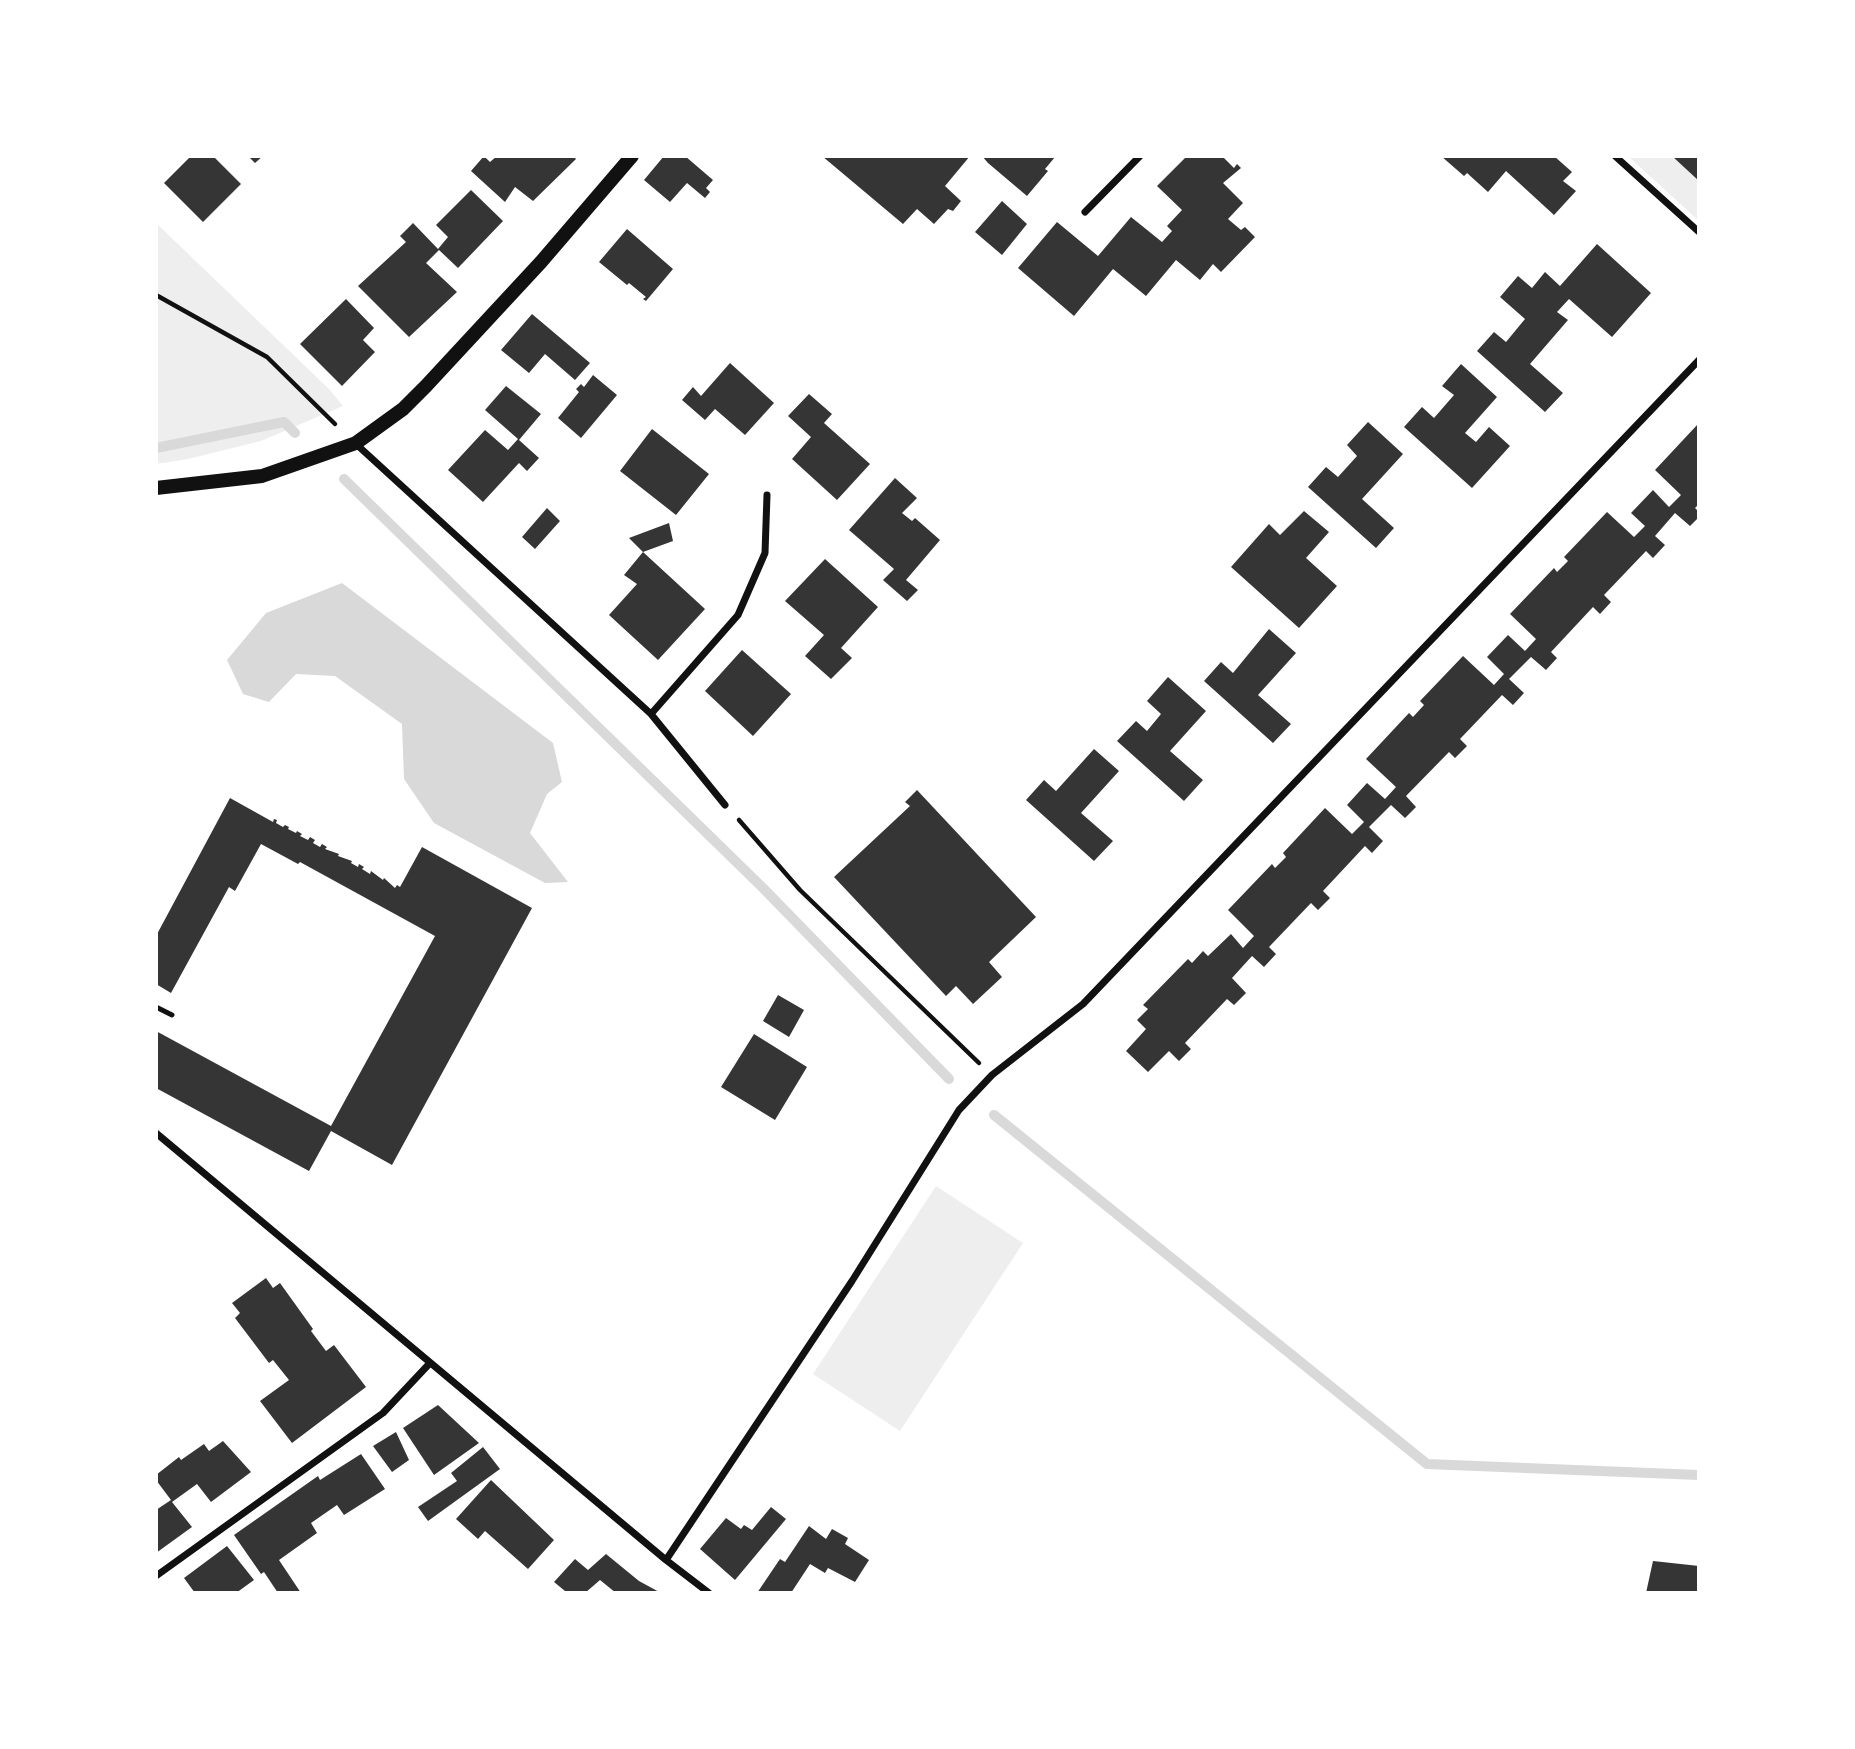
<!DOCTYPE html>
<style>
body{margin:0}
#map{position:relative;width:1855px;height:1749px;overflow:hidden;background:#fff;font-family:"PT Sans Narrow",sans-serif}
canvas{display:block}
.frame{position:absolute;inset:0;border:158px solid #fff;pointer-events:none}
</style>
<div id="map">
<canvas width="1855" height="1749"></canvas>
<div class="frame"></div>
</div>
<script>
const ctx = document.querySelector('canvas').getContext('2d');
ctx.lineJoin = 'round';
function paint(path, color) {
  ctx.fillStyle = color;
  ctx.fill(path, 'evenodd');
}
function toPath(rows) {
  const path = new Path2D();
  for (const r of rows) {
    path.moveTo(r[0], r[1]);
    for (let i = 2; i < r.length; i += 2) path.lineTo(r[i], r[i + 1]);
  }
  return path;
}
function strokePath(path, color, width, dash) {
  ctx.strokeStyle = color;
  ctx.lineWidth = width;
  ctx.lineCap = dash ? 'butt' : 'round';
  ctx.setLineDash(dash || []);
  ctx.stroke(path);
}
paint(toPath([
 [1628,156,1699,156,1699,221],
 [156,223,329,389,343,406,261,441,188,459,156,464],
 [936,1186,1023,1243,900,1431,813,1374]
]), '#eee');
paint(toPath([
 [342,583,553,743,562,782,547,794,530,833,568,882,545,883,434,823,404,779,402,724,335,676,296,674,269,702,243,694,227,660,266,613]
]), '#d9d9d9');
strokePath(toPath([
 [156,448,284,422,295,433],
 [344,479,763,888,949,1079],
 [994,1115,1427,1464,1699,1475]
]), '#d9d9d9', 10);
paint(toPath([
 [191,156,213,156,241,184,203,222,164,183],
 [248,156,263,156,255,163],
 [484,156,490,162,497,156,573,156,576,159,533,201,515,187,505,202,471,171],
 [664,156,685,156,713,180,706,188,710,192,705,198,687,183,670,202,644,180],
 [822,156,970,156,945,186,961,201,953,211,948,209,934,224,917,209,903,224],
 [982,156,1054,156,1055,157,1045,169,1048,171,1027,196,988,163],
 [1187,156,1222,156,1234,168,1237,164,1241,168,1223,183,1243,203,1228,219,1241,230,1245,227,1255,237,1221,272,1213,264,1200,280,1176,260,1146,296,1113,269,1074,316,1018,268,1057,222,1098,256,1131,217,1162,242,1172,231,1167,226,1182,210,1157,186],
 [1441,156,1554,156,1572,172,1563,181,1576,191,1554,215,1506,171,1488,192,1467,173,1464,176],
 [1672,156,1699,156,1699,181],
 [471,190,503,221,458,268,439,250,426,263,457,292,409,337,358,286,406,242,400,236,413,223,438,249,448,237,436,225],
 [1002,201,1027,224,1002,255,975,232],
 [627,229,673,269,646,301,643,299,646,297,629,283,627,285,599,262],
 [1597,244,1651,293,1612,337,1569,299,1557,312,1568,320,1530,364,1563,393,1545,412,1477,351,1494,332,1506,342,1525,319,1500,297,1518,276,1532,288,1545,272,1560,286],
 [346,299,374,328,363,340,375,352,342,386,300,344],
 [532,314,590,363,575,380,545,354,529,373,501,350],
 [730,363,774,403,745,435,715,409,705,420,682,400,693,387,701,396],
 [1461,364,1497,397,1465,433,1476,442,1489,427,1510,446,1472,488,1404,427,1422,407,1434,418,1454,395,1442,386],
 [593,375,617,395,581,438,558,418,579,392,576,389,581,384,584,387],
 [506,386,541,414,519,440,539,458,527,471,519,463,483,502,448,470,485,430,508,450,518,439,485,410],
 [809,394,832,414,824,423,870,464,837,500,792,459,811,437,788,416],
 [1368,422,1403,454,1362,499,1394,528,1376,548,1308,487,1326,467,1338,477,1357,456,1347,445],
 [1698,424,1699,504,1695,508,1699,512,1699,517,1690,526,1675,513,1655,536,1665,545,1653,558,1646,551,1604,595,1611,602,1600,614,1593,607,1551,652,1557,658,1546,670,1531,657,1509,679,1524,693,1513,705,1502,695,1460,739,1467,746,1455,758,1449,752,1406,796,1416,807,1405,818,1391,805,1369,827,1383,841,1372,853,1365,846,1323,891,1330,898,1318,910,1311,903,1269,947,1276,954,1264,967,1252,956,1232,978,1246,993,1234,1005,1227,999,1185,1043,1191,1049,1179,1061,1169,1051,1148,1072,1126,1051,1146,1029,1137,1020,1148,1009,1143,1005,1188,959,1192,963,1203,951,1208,956,1231,934,1243,948,1254,936,1228,910,1272,864,1275,868,1286,857,1283,853,1325,808,1352,834,1364,822,1347,805,1367,783,1385,799,1396,787,1366,759,1409,713,1413,717,1424,705,1420,701,1463,656,1494,685,1504,674,1487,657,1508,635,1525,651,1536,639,1510,614,1554,568,1557,572,1568,561,1564,557,1607,512,1634,537,1645,526,1631,513,1653,490,1669,507,1681,495,1655,470],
 [652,429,709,474,676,515,620,471],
 [895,478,917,498,902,513,912,521,915,518,940,540,906,580,918,590,907,601,883,580,894,569,849,530],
 [547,508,560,521,535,549,522,537],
 [1304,511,1329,532,1306,558,1337,586,1299,628,1231,567,1269,524,1280,535],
 [669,523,673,541,643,552,629,538],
 [643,552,705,609,658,660,609,615,637,584,624,575],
 [825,559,878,607,841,648,852,658,831,679,805,656,824,635,785,601],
 [1269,629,1296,653,1258,695,1291,724,1273,743,1204,681,1221,662,1233,673],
 [742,650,791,694,753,736,705,691],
 [1168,677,1206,711,1170,751,1203,780,1184,801,1117,741,1136,721,1147,731,1161,714,1147,701],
 [1094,749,1119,771,1081,813,1113,841,1094,861,1026,800,1044,780,1056,791],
 [917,790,1036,917,989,962,1002,977,973,1004,956,986,946,996,834,877,910,806,905,802],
 [230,798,273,822,274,819,277,820,276,823,283,827,285,825,289,827,288,829,296,833,297,831,302,834,300,836,308,840,310,837,315,840,313,843,320,847,322,844,327,847,325,849,339,854,338,856,352,861,351,863,358,867,359,864,364,867,362,869,370,874,371,871,383,880,384,878,395,888,397,885,400,887,422,847,532,908,392,1165,331,1131,309,1171,156,1088,156,1031,331,1126,435,936,300,862,298,864,261,844,235,891,229,887,171,993,156,984,156,936],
 [778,995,804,1010,789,1037,763,1021],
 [754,1034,807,1067,775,1120,721,1087],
 [266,1278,273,1288,280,1283,313,1329,311,1331,326,1351,334,1345,366,1387,292,1443,260,1401,289,1380,273,1360,269,1363,235,1318,240,1313,232,1303],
 [438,1405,479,1443,434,1475,403,1428],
 [396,1432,409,1460,392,1472,373,1446],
 [223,1441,251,1472,211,1502,197,1484,172,1502,192,1527,156,1553,156,1510,171,1500,156,1480,156,1475,179,1457,181,1460,204,1444,209,1451],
 [483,1447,500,1469,428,1521,418,1507,457,1481,451,1473],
 [361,1454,385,1489,344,1515,337,1505,311,1523,317,1533,279,1560,301,1593,278,1593,264,1572,261,1574,234,1535,318,1476,320,1480],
 [491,1480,554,1540,528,1569,485,1531,478,1539,456,1519],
 [771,1507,786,1519,735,1580,700,1549,726,1518,741,1529,744,1525,752,1530],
 [809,1526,826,1539,832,1529,848,1538,845,1544,869,1560,855,1582,828,1568,825,1573,810,1564,791,1593,757,1593,780,1559,785,1562],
 [227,1546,254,1580,236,1593,195,1593,184,1578],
 [606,1554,639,1581,661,1593,616,1593,600,1580,585,1593,563,1593,565,1591,554,1582,575,1559,588,1570],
 [1653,1561,1699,1566,1699,1593,1646,1593]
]), '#353535');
strokePath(toPath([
 [156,295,267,357,335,424],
 [739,820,800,890,979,1063]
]), '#111', 4.5);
strokePath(toPath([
 [156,1007,172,1015]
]), '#111', 5);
strokePath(toPath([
 [1615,156,1699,232],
 [1085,212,1140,156],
 [356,444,651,714,725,805],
 [651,714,738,615,765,553,767,495],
 [156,1133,666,1560,709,1593],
 [666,1560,852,1281,959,1110,992,1075,1083,1004,1699,360],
 [156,1576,383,1413,430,1363]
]), '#111', 7);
strokePath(toPath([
 [156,488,262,476,356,443,403,409,426,386,541,262,632,156]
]), '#111', 14);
</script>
